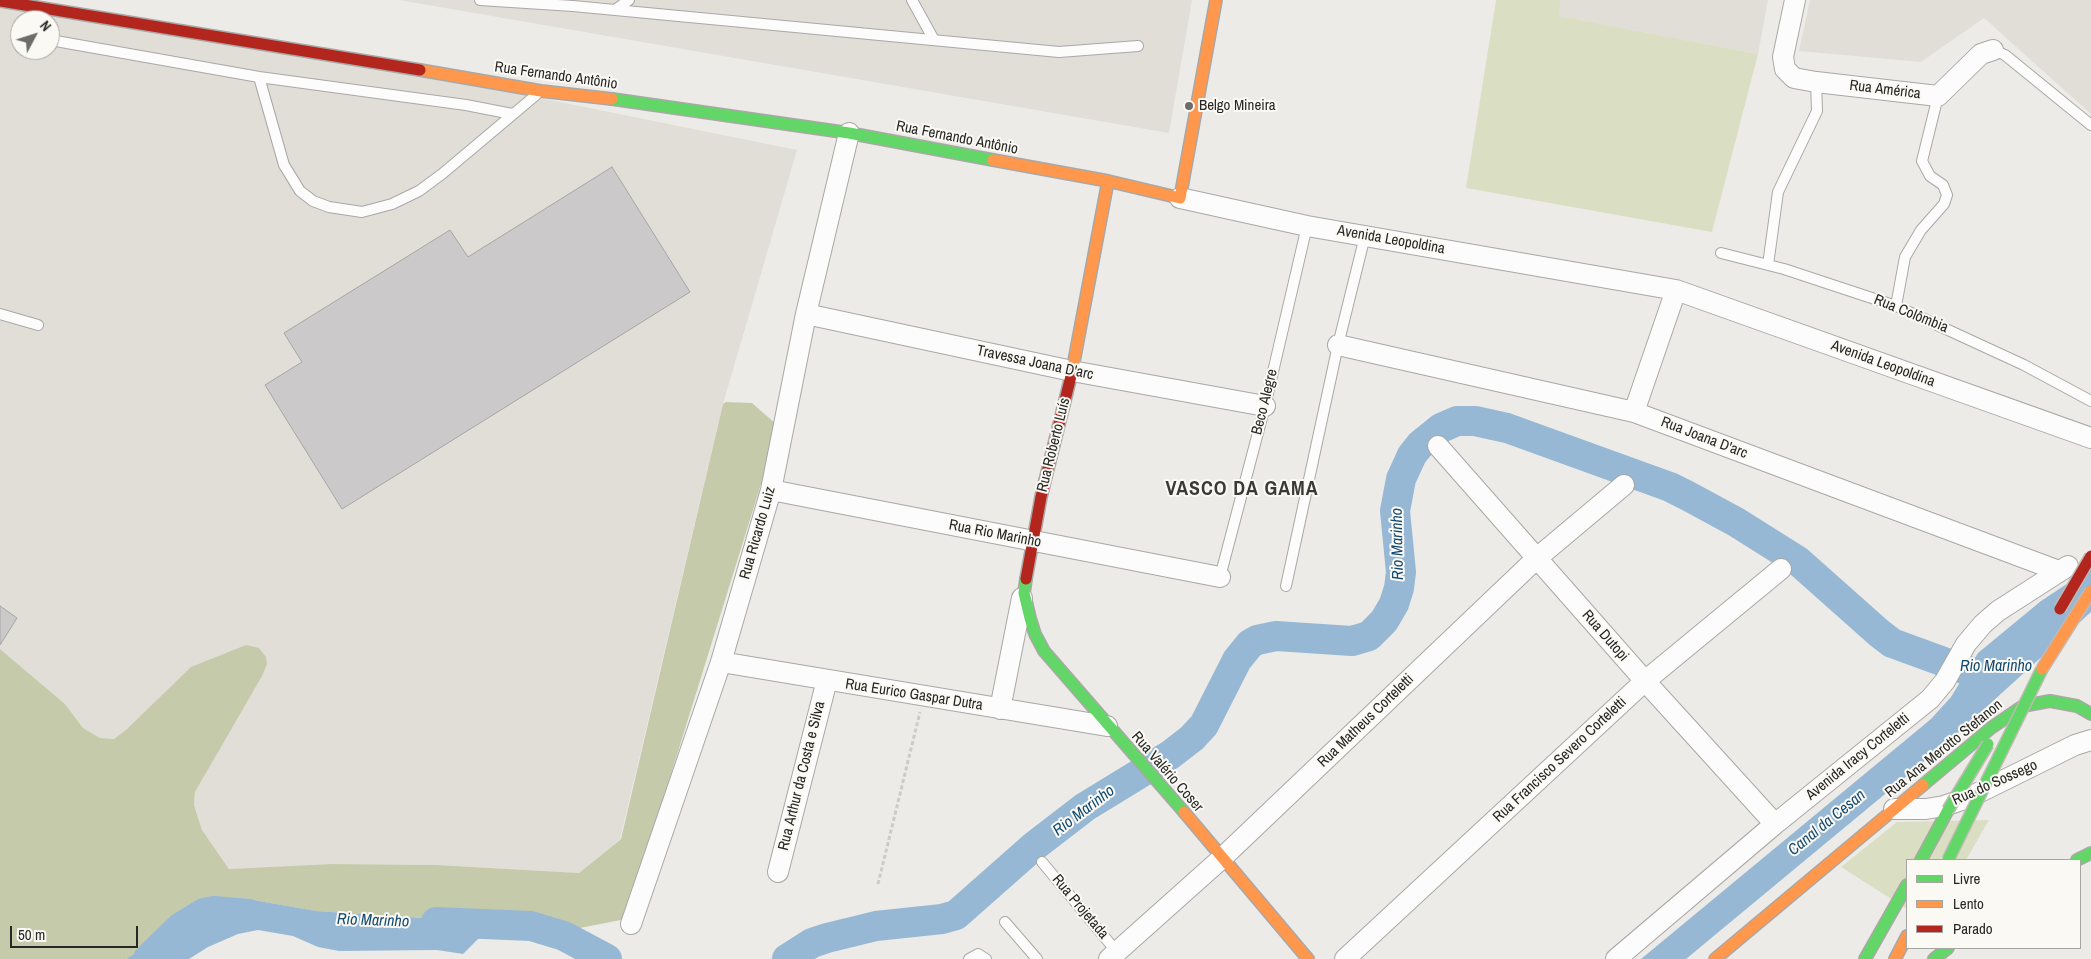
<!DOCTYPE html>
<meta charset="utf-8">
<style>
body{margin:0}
#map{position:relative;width:2091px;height:959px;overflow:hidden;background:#edebe8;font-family:"Archivo Narrow",sans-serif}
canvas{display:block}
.legend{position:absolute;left:1906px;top:859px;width:175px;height:90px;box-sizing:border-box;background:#fbf9f4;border:1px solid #a7a5a1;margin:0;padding:6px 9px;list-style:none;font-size:15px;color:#282725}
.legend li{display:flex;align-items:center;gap:10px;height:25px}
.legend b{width:25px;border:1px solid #a7a5a1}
.north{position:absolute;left:10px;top:10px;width:50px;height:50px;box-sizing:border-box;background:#fbf9f4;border:1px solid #a7a5a1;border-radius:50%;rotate:50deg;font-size:14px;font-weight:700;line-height:20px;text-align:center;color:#282725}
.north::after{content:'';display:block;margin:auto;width:18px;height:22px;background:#6d6c69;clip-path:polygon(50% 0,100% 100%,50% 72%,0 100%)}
.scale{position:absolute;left:10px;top:926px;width:128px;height:22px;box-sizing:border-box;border:2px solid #282725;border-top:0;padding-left:6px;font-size:15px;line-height:18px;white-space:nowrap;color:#282725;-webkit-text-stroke:4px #fbf9f4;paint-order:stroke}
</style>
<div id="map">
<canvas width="2091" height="959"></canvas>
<ul class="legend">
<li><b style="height:6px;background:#63d668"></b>Livre</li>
<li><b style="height:6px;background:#ff974d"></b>Lento</li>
<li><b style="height:6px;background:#b3261e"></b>Parado</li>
</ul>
<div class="north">N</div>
<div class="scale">50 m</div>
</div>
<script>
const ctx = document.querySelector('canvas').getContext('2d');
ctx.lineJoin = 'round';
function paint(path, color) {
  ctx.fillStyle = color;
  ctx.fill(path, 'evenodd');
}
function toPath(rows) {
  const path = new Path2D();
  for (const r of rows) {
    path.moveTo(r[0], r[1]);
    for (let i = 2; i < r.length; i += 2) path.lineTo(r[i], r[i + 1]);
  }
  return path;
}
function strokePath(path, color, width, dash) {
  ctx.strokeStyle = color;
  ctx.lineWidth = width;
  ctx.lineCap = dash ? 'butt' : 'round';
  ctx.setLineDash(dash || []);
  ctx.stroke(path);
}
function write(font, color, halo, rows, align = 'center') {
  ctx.font = font + ' "Archivo Narrow",sans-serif';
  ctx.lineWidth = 4;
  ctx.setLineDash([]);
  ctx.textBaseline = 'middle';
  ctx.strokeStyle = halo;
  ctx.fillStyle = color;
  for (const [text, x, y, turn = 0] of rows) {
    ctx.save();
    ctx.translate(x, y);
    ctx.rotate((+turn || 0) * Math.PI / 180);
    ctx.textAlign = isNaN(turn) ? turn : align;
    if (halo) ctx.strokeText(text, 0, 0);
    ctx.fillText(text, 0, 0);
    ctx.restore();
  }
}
paint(toPath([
 [0,0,466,83,797,150,723,404,620,839,579,873,437,865,331,864,229,869,202,830,194,805,195,792,267,664,127,729,114,739,100,738,83,728,65,704,0,649],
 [20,20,50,20,50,50,20,50],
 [399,0,1192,0,1169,133],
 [1561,0,1768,0,1758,54,1558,16],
 [1810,0,2091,0,2091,114,1984,18,1921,62,1799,51]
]), '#e1ded7');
paint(toPath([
 [1496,0,1561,0,1559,16,1758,54,1712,232,1466,188],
 [1989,820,1966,860,1907,860,1907,909,1841,867,1897,822]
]), '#dadfc4');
paint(toPath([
 [726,402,752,403,776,424,775,439,626,919,554,933,439,919,315,911,242,898,183,923,126,959,0,959,0,649,65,704,83,728,100,738,114,739,127,729,191,667,246,645,259,648,266,657,267,664,262,676,195,792,194,805,202,830,229,869,331,864,437,865,579,873,621,839,723,404]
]), '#c5cbaa');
paint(toPath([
 [2091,568,2091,612,1949,741,1686,959,1641,959,1931,719,1951,697,1978,653,2041,601],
 [242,898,316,911,439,919,476,923,482,935,463,954,437,950,339,951,318,947,293,936,258,930,238,934,208,947,189,959,126,959,183,923]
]), '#97b8d4');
strokePath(toPath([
 [436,922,531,926,564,936,607,959],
 [148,959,181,927,204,913,214,911,248,914],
 [787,959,812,943,827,938,876,926,942,919,956,915,1033,847,1085,807,1170,755,1192,738,1204,725,1237,660,1250,644,1257,640,1276,636,1352,641,1369,636,1384,621,1394,604,1399,588,1401,572,1395,511,1401,479,1412,455,1420,445,1441,428,1457,421,1475,421,1507,428,1670,487,1688,496,1736,522,1798,561,1879,633,1892,643,1977,674]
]), '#97b8d4', 30);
const building = toPath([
 [612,167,690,292,342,509,265,385,302,362,284,333,450,230,468,257,612,167],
 [0,606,17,618,0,645,0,606]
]);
paint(building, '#cbc9c9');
strokePath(building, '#a7a6a5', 1);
const lane = toPath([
 [480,0,573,6,1059,52,1138,46],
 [912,0,934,40],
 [615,10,629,0],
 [50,40,259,77,466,105,512,114],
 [1993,50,2005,55,2091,125],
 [259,77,284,165,300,191,313,201,329,207,362,212,392,204,419,191,442,174,536,95],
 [1721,253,1784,269,1896,306,2024,365,2091,401],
 [1768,265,1778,192,1817,111,1816,82],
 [1896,306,1905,257,1921,230,1944,204,1947,195,1943,185,1930,176,1922,161,1938,96],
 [0,314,38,325],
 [1220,577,1265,406,1307,226],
 [1286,586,1338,345,1365,236],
 [1042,862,1117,952],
 [1005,922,1037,959],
 [969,959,978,954,986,959]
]);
const street = toPath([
 [1795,0,1783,57,1785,69,1794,78,1816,82,1938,96,1981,54,1993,50],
 [1180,198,1307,226,1676,290,2091,438],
 [806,314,1072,371,1265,406],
 [1338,345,1634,412,2059,571],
 [1634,412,1676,290],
 [1438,446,1645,681,1775,824],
 [771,490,1220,577],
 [721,662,1107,726],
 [1000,709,1022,598],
 [1894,809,1926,809,1944,806,1970,797,2075,745,2091,740],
 [778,872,827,680],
 [631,924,721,662,771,490,806,314,849,133],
 [1109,959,1221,859,1537,558,1624,485],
 [1345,959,1645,681,1781,569],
 [1616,959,1775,824,1930,699,1945,681,1966,644,1983,624,1998,611,2068,566]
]);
const fast = toPath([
 [612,99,849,133,993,160],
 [1026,579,1024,593,1030,618,1035,634,1044,651,1184,812],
 [1923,785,1991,728,2023,706,2050,701,2077,706,2091,714],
 [1921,860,1948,810],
 [2077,860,2091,853],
 [1865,959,1907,885],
 [1934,959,1948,948]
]);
const slow = toPath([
 [420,70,541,91,612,99],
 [993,160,1108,181,1180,198,1216,0],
 [1072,372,1108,181],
 [1184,812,1308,959],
 [1715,959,1923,785],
 [1895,959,1907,936]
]);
const jam = toPath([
 [0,1,420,70],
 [1026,579,1041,497,1072,372]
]);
strokePath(lane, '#a9a8a6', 12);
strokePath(street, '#a9a8a6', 22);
strokePath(fast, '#a9a8a6', 14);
strokePath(slow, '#a9a8a6', 14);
strokePath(jam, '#a9a8a6', 14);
strokePath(toPath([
 [878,884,920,712]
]), '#cbcbca', 3, [4, 2.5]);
strokePath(lane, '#fcfcfc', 10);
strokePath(street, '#fcfcfc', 20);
strokePath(fast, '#63d668', 11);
strokePath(slow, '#ff974d', 11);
strokePath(jam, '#b3261e', 11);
const fastBridge = toPath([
 [1948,810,1988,744],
 [1948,860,2042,669]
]);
const slowBridge = toPath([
 [2042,669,2091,591]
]);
const jamBridge = toPath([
 [2060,609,2091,556]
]);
strokePath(fastBridge, '#c0bab5', 14, []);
strokePath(slowBridge, '#c0bab5', 14, []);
strokePath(jamBridge, '#c0bab5', 14, []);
strokePath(fastBridge, '#63d668', 11);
strokePath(slowBridge, '#ff974d', 11);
strokePath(jamBridge, '#b3261e', 11);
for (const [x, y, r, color] of [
 [1189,106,5,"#6d6c69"]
]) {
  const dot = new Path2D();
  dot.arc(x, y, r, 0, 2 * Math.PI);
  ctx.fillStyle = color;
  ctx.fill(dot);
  strokePath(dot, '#fbf9f4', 2);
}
write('15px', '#282725', '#fbf9f4', [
 ["Rua Fernando Antônio",556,76,8],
 ["Rua América",1885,90,7],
 ["Rua Fernando Antônio",957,138,11],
 ["Avenida Leopoldina",1391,240,10],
 ["Rua Colômbia",1911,314,22],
 ["Travessa Joana D'arc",1035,363,12],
 ["Avenida Leopoldina",1883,364,20],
 ["Beco Alegre",1265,402,-76],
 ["Rua Joana D'arc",1704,438,21],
 ["Rua Roberto Luís",1054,445,-76],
 ["Rua Ricardo Luiz",758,533,-74],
 ["Rua Rio Marinho",995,534,11],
 ["Rua Dutopi",1605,636,49],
 ["Rua Eurico Gaspar Dutra",914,695,9],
 ["Rua Matheus Corteletti",1366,721,-44],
 ["Rua Ana Merotto Stefanon",1944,749,-39],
 ["Avenida Iracy Corteletti",1858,757,-39],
 ["Rua Francisco Severo Corteletti",1560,760,-43],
 ["Rua Valério Coser",1167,772,49],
 ["Rua Arthur da Costa e Silva",802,776,-76],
 ["Rua do Sossego",1995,783,-24],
 ["Rua Projetada",1080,907,50]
]);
write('15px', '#282725', '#fbf9f4', [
 ["Belgo Mineira",1199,106]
], 'left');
write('italic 16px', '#124a72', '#fbf9f4', [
 ["Rio Marinho",1398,544,-91],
 ["Rio Marinho",1996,667],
 ["Rio Marinho",1084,811,-37],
 ["Canal da Cesan",1827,823,-39],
 ["Rio Marinho",373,921,2]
]);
ctx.letterSpacing = '1px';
write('bold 20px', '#3a3935', '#fbf9f4', [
 ["VASCO DA GAMA",1242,490]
]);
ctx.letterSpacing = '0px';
</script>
